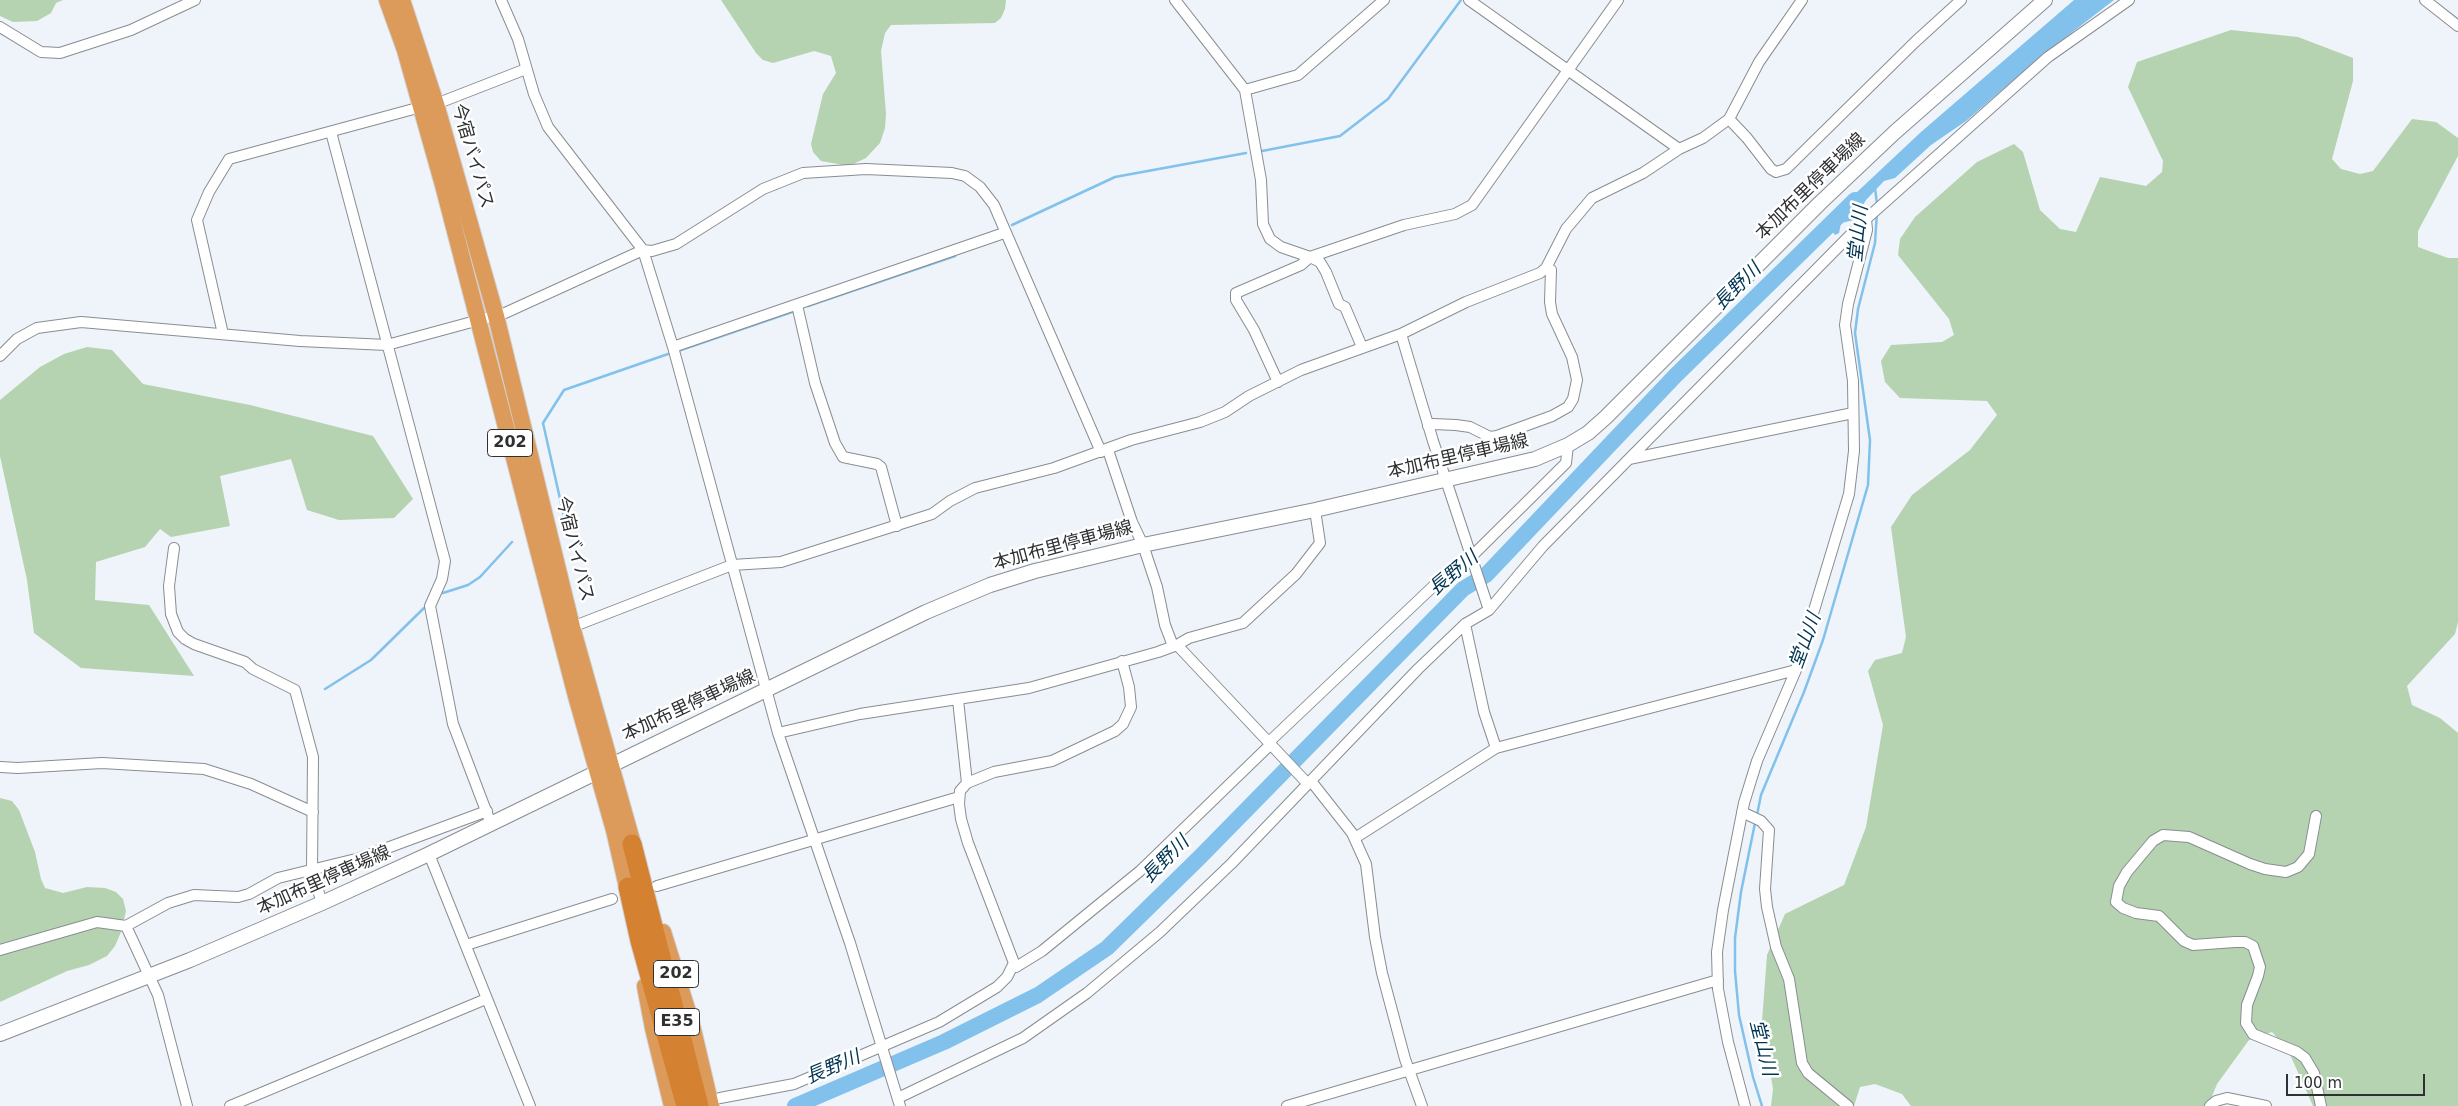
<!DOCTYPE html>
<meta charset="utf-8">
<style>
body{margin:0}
#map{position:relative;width:2458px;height:1106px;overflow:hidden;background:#eef4f9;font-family:"DejaVu Sans",sans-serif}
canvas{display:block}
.scale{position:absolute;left:2286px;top:1074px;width:139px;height:22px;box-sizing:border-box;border:2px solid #2e3032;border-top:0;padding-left:6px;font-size:15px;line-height:18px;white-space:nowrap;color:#2e3032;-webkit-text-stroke:4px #fff;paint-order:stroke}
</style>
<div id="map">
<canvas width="2458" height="1106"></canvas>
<div class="scale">100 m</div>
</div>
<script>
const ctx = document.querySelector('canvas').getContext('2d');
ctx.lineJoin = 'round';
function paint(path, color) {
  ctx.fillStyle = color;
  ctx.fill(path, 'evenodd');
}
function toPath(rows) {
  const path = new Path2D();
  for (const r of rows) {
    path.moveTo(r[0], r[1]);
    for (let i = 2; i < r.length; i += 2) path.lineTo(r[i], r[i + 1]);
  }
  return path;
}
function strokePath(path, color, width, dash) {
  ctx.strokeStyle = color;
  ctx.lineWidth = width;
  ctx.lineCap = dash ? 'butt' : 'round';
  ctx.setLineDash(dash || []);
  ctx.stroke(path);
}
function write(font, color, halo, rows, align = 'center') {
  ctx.font = font + ' "DejaVu Sans","Noto Sans JP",sans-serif';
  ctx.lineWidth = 5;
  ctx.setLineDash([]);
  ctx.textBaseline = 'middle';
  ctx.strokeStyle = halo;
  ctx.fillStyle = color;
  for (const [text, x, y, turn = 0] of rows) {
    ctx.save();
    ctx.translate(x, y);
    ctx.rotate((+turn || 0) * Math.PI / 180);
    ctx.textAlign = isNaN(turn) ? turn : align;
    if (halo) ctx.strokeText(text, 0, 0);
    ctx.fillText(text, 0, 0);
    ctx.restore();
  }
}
paint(toPath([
 [0,0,63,0,56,3,51,13,37,21,13,22,0,16],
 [721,0,1006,0,1005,9,1001,18,995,23,891,25,885,33,881,51,886,114,885,128,880,143,866,158,849,166,821,161,813,152,811,144,823,94,836,73,831,56,814,51,773,63,763,60,756,53],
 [2231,30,2298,37,2353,58,2353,81,2332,159,2341,169,2360,174,2373,171,2412,119,2436,122,2458,138,2458,156,2418,231,2418,247,2448,258,2458,258,2458,622,2455,634,2407,686,2412,705,2440,718,2458,733,2458,1106,2313,1106,2288,1050,2272,1032,2249,1040,2217,1084,2208,1106,1911,1106,1902,1094,1875,1084,1860,1087,1854,1106,1771,1106,1773,1089,1762,1021,1767,955,1785,914,1844,885,1866,827,1883,725,1868,671,1875,660,1902,653,1906,637,1891,527,1912,495,1970,450,1997,415,1987,401,1900,398,1885,382,1881,361,1891,345,1942,342,1954,335,1949,319,1898,255,1900,239,1915,217,1977,162,2014,144,2023,152,2040,210,2060,229,2076,232,2100,177,2146,186,2162,172,2163,161,2128,87,2137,62],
 [87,347,112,350,143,384,250,405,373,436,413,499,394,518,339,520,307,510,291,459,220,476,230,526,171,537,160,529,145,547,96,562,95,600,149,605,194,676,81,668,34,633,27,580,0,456,0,400,40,367,64,354],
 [0,798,12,801,19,810,35,852,41,879,45,888,63,893,87,887,105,888,116,892,123,899,126,911,121,932,115,946,107,956,89,965,67,971,0,1002]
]), '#b5d3b0');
paint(toPath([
 [2074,0,2114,0,2039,58,1966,121,1931,145,1895,178,1884,181,1866,200,1854,220,1841,223,1839,233,1835,235,1830,228,1839,219,1840,208,1921,132]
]), '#81c1ec');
strokePath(toPath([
 [1262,151,1340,136,1388,99,1461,0],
 [1875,188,1877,204],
 [1012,225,1115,177,1246,153],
 [808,306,955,256],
 [678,351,792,312],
 [565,521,543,423,564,390,668,354],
 [443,593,468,585,480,577,512,542],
 [325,689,371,660,424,608],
 [1757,815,1761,795,1804,692,1823,640,1868,485,1870,440,1855,333,1858,309,1875,243,1877,212],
 [1755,823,1741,892,1735,938,1735,971,1739,1015,1753,1077,1762,1106]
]), '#81c1ec', 2.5);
strokePath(toPath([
 [795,1106,944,1042,1038,995,1107,948,1200,857,1463,589,1486,575,1675,376,1855,200]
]), '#81c1ec', 16);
const minor = toPath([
 [501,0,518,39,534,94,548,127,643,250,673,347,778,733,850,943,900,1106],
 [1175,0,1245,90,1261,180,1263,224,1270,239,1281,247,1310,257,1320,262,1326,272,1339,304,1345,307,1362,347],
 [1469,0,1679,149],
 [2425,0,2458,26],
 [0,27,41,52,60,53,131,30,195,0],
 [1245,90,1298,75,1384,0],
 [436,104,526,69],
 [1729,119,1747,138,1771,169,1776,172,1786,169,1915,42,1961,0],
 [331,132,445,561,442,579,430,606,453,724,491,824],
 [797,305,815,383,835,443,843,457,877,464,881,467,897,526],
 [223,334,197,220,209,192,229,159,421,107],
 [1401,334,1433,441,1489,610],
 [673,347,1004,233],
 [0,356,17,339,37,328,81,322,300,341,387,345,505,313,643,250,652,251,676,244,763,189,803,173,866,169,952,173,965,176,980,187,994,205,1101,452],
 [1278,382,1254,330,1236,300,1236,293,1301,265,1310,257,1404,225,1455,214,1472,205,1618,0],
 [1428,426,1433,424,1456,425,1470,427,1490,437,1497,436,1552,416,1568,407,1573,399,1577,380,1572,357,1552,314,1550,302,1551,270,1546,268],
 [1108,450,1132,522,1143,545,1157,587,1165,625,1173,646],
 [1629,459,1853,413],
 [174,548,169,586,171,614,178,632,185,639,194,644,245,662,253,669,295,690,313,757,312,871,322,903],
 [1465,624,1484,712,1496,748],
 [572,627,732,565,781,562,932,514,950,501,975,488,1054,468,1131,440,1200,422,1225,412,1249,396,1301,370,1401,334,1466,302,1540,273,1546,268,1566,229,1592,198,1643,173,1679,149,1703,138,1729,119,1759,62,1802,0],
 [1177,645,1308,784],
 [958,700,967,783],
 [778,733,860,714,1029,688,1158,652,1177,645,1189,638,1243,623,1296,574,1320,543,1315,510],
 [1269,742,1443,577,1471,557,1566,463,1568,445],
 [0,767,18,768,102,763,204,769,251,784,313,812],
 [1311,781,1352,833,1366,864,1375,937,1382,973,1405,1059,1422,1106],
 [1742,812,1761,821,1769,830,1765,889,1767,907,1776,947,1789,979,1802,1063,1808,1073,1848,1106],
 [2316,816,2309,854,2298,867,2286,872,2265,869,2250,864,2189,837,2163,835,2153,841,2127,872,2119,886,2116,902,2123,908,2136,913,2159,916,2184,941,2193,945,2235,942,2245,942,2253,946,2260,967,2258,976,2247,1005,2246,1023,2253,1034,2297,1052,2305,1058,2314,1073,2321,1106],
 [1355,838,1496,748,1796,670],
 [429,854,530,1106],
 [657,886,959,797],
 [126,926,158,995,187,1106],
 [466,945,612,899],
 [0,950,97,922,126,926,168,903,194,895,238,897,249,894,278,878,360,858,487,811],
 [1014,963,968,843,961,819,959,804,960,791,967,783,994,772,1052,761,1115,731,1123,724,1131,707,1129,687,1122,661],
 [1014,963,1016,967,1042,951,1140,871,1271,744],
 [720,1098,794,1084,939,1022,997,987,1007,977,1014,963],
 [898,1098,1023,1038,1087,993,1160,932,1232,863,1418,669,1465,624,1489,610,1543,546,1866,219,2048,57,2129,0],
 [230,1106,486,999],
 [1287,1106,1718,980],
 [1745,1106,1728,1042,1718,989,1717,952,1723,910,1744,803,1757,761,1796,670,1849,494,1854,451,1853,381,1845,325,1848,304,1867,230,1866,219],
 [2210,1106,2216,1101,2227,1098,2266,1106]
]);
const secondary = toPath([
 [0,1034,190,960,322,903,429,854,926,612,990,585,1035,571,1143,545,1315,510,1535,459,1568,445,1588,433,1606,417,1820,203,1894,133,2045,0]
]);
const trunk = toPath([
 [387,0,405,50,443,185,576,696,614,830,630,900],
 [402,0,436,104,496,316,572,627,636,855],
 [663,932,692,1025,711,1106],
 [645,986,653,1028,672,1106]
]);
const motorway = toPath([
 [632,844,699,1106],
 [628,887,640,941,686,1106]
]);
strokePath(minor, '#898d92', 12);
strokePath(secondary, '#898d92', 16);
strokePath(trunk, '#d1d1d2', 18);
strokePath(motorway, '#d1d1d2', 21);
strokePath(minor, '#fff', 10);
strokePath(secondary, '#fff', 14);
strokePath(trunk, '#dc9b5a', 16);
strokePath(motorway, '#d48231', 19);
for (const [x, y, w] of [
 [510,443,45],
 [676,974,45],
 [677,1022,45]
]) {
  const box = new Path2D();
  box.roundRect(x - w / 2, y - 13.5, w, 27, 4);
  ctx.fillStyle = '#fff';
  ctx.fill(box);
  strokePath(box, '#2e3032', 1);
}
write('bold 16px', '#2e3032', null, [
 ["202",510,443],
 ["202",676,974],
 ["E35",677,1022]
]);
write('18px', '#2e3032', '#fff', [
 ["今宿バイパス",472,156,74],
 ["本加布里停車場線",1811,187,-44],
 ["本加布里停車場線",1458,457,-13],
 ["本加布里停車場線",1063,546,-15],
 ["今宿バイパス",574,549,76],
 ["本加布里停車場線",689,706,-25],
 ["本加布里停車場線",324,881,-24]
]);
write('italic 19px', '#003552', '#fff', [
 ["堂山川",1859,234,-84],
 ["長野川",1738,287,-45],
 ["長野川",1454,574,-40],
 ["堂山川",1806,641,-70],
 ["長野川",1166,860,-45],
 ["堂山川",1762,1048,76],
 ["長野川",833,1068,-23]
]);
</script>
